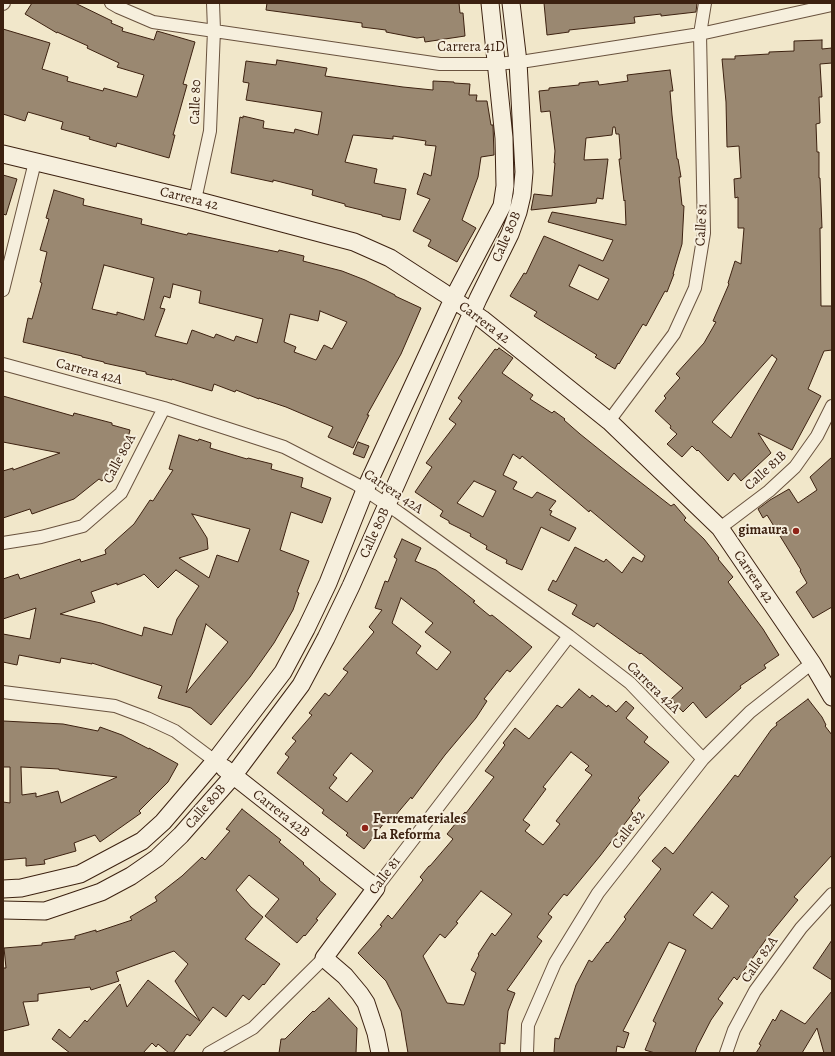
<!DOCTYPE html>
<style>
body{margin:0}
#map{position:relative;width:835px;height:1056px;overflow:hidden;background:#f1e7ca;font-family:Alegreya,serif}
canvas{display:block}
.frame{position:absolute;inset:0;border:4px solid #3c2110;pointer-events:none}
</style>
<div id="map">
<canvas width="835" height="1056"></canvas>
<div class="frame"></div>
</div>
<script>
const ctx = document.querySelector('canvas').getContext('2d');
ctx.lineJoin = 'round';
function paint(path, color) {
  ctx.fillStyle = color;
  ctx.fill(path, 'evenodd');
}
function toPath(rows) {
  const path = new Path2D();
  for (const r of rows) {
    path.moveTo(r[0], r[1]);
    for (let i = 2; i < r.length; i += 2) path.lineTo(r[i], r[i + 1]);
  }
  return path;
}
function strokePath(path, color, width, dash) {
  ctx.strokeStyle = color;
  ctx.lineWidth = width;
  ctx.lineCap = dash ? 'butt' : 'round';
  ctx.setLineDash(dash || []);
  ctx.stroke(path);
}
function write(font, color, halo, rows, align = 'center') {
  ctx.font = font + ' Alegreya,serif';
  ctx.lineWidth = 4;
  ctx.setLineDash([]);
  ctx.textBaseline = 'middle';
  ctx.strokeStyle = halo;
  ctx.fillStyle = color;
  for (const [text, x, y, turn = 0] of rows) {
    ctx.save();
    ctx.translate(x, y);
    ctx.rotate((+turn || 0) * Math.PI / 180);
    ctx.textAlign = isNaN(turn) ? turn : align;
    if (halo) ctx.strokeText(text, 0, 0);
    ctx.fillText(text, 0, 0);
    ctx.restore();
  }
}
const building = toPath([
 [32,3,75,3,112,21,111,23,123,28,122,31,154,40,157,31,195,42,183,84,187,85,173,135,175,135,169,158,117,143,116,147,89,139,90,137,61,129,63,122,28,112,25,121,3,114,3,29,50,43,42,69,68,77,67,81,103,91,104,88,136,97,137,97,144,75,117,67,119,63,87,48,88,46,57,32,57,33,25,14,32,3],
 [267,3,459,3,460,13,463,13,465,36,425,42,424,37,417,38,386,32,386,30,362,27,362,23,266,10,267,3],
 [544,3,697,3,696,12,661,16,661,14,634,17,635,23,569,30,569,32,547,35,544,3],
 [822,40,822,49,832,48,832,63,820,64,822,97,819,97,820,123,816,124,817,152,819,152,819,178,820,178,822,228,820,228,821,305,821,306,832,306,832,350,824,351,808,389,821,396,792,450,758,433,771,453,741,481,734,473,728,481,698,450,697,451,692,446,682,457,667,444,677,434,670,428,671,426,655,411,666,398,664,396,680,378,676,374,704,343,716,322,713,321,729,284,728,283,735,261,741,264,744,228,738,228,738,197,735,198,734,179,741,178,739,146,727,147,726,102,722,59,735,59,735,56,769,54,769,52,794,51,794,41,822,40],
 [772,355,777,359,731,438,712,422,772,355],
 [277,60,327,68,325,76,403,87,433,90,433,81,454,82,454,83,470,84,469,95,477,95,476,101,487,101,491,125,493,125,494,155,481,157,478,177,462,220,476,228,457,262,428,246,431,240,413,231,430,199,417,194,424,173,431,176,436,146,425,145,426,141,393,136,393,139,353,135,345,162,377,169,374,183,406,189,400,220,382,216,382,215,345,206,345,204,312,195,313,190,273,180,273,182,231,173,240,117,243,118,243,116,264,121,263,128,294,133,295,129,318,135,322,112,246,100,249,83,243,82,246,61,276,65,277,60],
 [670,70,673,91,670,91,672,115,677,159,678,159,681,177,679,177,682,205,684,206,682,244,673,274,674,274,667,292,665,291,646,326,643,324,619,364,618,363,615,369,595,357,597,355,534,316,537,312,510,296,524,273,526,274,544,236,603,261,613,240,548,222,552,212,626,225,625,200,624,201,619,159,621,159,619,134,616,134,615,127,613,127,612,135,586,138,584,160,608,159,603,199,597,198,596,203,531,210,534,194,552,196,555,163,554,163,555,151,550,111,541,112,539,91,549,90,549,88,579,85,579,83,598,81,599,85,628,81,627,75,670,70],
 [579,265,609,279,598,300,569,286,579,265],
 [3,175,17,179,6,215,3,214,3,175],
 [54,190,84,199,83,205,142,219,141,224,187,235,188,233,278,252,279,250,304,256,303,261,342,271,365,280,395,295,395,296,421,308,401,354,367,415,369,415,353,448,328,437,333,427,286,407,259,398,259,399,236,390,235,392,214,384,212,391,172,379,172,380,146,374,146,372,104,363,104,362,82,357,82,356,23,342,28,318,32,319,42,283,40,282,47,252,40,250,49,219,46,218,54,190],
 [104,265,154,278,144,320,117,312,117,315,92,309,104,265],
 [173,284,201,291,199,303,263,319,257,343,236,336,234,341,216,334,214,338,192,330,187,344,155,336,165,309,160,308,164,296,170,298,173,284],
 [320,311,347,322,332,349,324,345,316,360,294,352,296,347,284,342,290,314,318,321,320,311],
 [499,348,513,358,502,373,533,395,530,399,552,413,554,411,565,419,564,420,580,434,626,471,671,506,674,504,686,518,684,520,704,539,719,558,718,559,733,577,728,582,763,629,779,655,764,665,766,668,740,686,741,688,706,718,693,702,683,712,671,699,683,688,641,653,640,654,597,623,594,627,572,614,577,605,548,590,553,580,556,582,575,547,604,562,606,559,622,573,633,557,642,562,645,556,590,510,589,512,574,499,522,456,520,459,513,454,503,475,517,482,513,489,532,498,537,492,556,501,549,510,552,511,550,515,576,528,569,541,541,527,522,570,506,563,507,560,486,549,487,546,470,536,471,534,449,523,449,521,440,516,443,511,415,492,432,467,426,463,456,424,449,419,462,401,458,398,495,349,497,350,499,348],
 [474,481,496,491,483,517,457,503,474,481],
 [3,396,73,416,74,413,112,423,112,425,130,430,126,447,102,481,99,479,74,499,32,514,30,509,3,518,3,471,13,468,13,470,60,453,3,442,3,396],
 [179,435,198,441,199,439,211,443,210,448,247,459,248,458,272,464,271,469,303,478,301,487,331,498,322,523,291,512,280,550,309,561,297,592,299,593,293,610,274,643,250,677,211,725,191,708,158,698,162,686,92,663,92,664,61,658,60,663,19,655,17,665,3,662,3,634,30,639,36,608,3,619,3,579,18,574,20,579,80,559,81,562,106,554,105,550,134,524,150,500,153,501,173,470,169,469,179,435],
 [192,514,250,529,238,562,217,555,209,578,179,558,208,549,207,538,192,514],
 [176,570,199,586,177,619,172,635,144,627,142,636,101,623,60,614,95,602,91,592,117,583,117,585,141,576,144,574,158,588,176,570],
 [206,624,228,642,186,693,206,624],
 [358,442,369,446,364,458,353,454,358,442],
 [832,457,832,607,813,618,796,592,807,583,800,571,801,570,767,515,763,518,758,509,770,500,789,489,798,503,817,490,810,477,832,457],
 [402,539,421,548,415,561,436,570,475,601,473,602,490,616,492,615,532,647,510,672,507,670,484,699,487,701,476,718,445,755,412,799,411,797,390,822,387,819,364,849,346,835,348,833,322,813,324,810,277,773,289,757,285,754,296,741,292,738,312,715,309,713,325,693,329,696,348,672,343,669,374,632,369,627,382,610,375,608,385,581,388,582,397,559,394,557,402,539],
 [401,598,433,623,425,632,451,652,437,670,416,653,421,646,392,623,401,598],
 [351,753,373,771,347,802,329,788,337,778,333,775,351,753],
 [579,689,590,698,592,695,607,707,608,705,616,712,626,701,634,708,626,718,648,737,644,742,669,762,638,798,640,800,631,811,633,813,600,856,567,896,564,894,548,914,552,917,537,937,542,941,507,990,515,993,508,1011,505,1044,500,1043,500,1053,408,1053,401,1011,386,981,358,953,382,926,380,925,388,915,392,919,423,880,420,877,429,866,430,866,453,839,447,834,465,812,466,813,494,777,485,771,505,745,503,743,515,728,529,739,557,705,562,708,579,689],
 [571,752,589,766,585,770,592,775,556,821,560,824,543,845,525,831,530,825,523,820,546,789,543,787,571,752],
 [481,891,512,914,495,936,492,933,478,954,479,955,471,970,476,973,464,1005,447,1003,423,956,440,934,445,938,458,923,456,922,481,891],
 [808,699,822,717,826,725,825,726,832,735,832,855,794,897,798,900,767,938,737,980,734,977,718,999,723,1003,711,1020,697,1047,695,1053,655,1053,645,1050,656,1023,653,1021,686,950,669,942,623,1031,629,1033,624,1048,617,1046,616,1053,554,1053,555,1038,559,1039,576,985,589,960,592,962,607,942,608,943,626,919,624,917,637,900,661,869,652,861,665,847,673,854,735,775,738,777,771,730,777,725,776,723,808,699],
 [712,892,729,906,712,929,693,915,712,892],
 [3,721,63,724,98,731,100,727,122,735,149,749,149,748,178,764,168,782,139,811,141,813,100,842,95,835,74,843,76,851,44,860,45,864,26,866,26,858,3,860,3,802,10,803,10,767,3,767,3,721],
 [21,767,59,769,59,770,117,777,61,803,58,791,36,797,36,793,22,795,21,767],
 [242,809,281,840,279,842,304,863,303,864,320,879,319,880,336,894,316,919,318,920,305,936,304,935,297,943,265,916,279,899,249,875,236,890,251,907,263,917,245,939,280,964,264,985,263,984,249,1000,243,995,226,1017,213,1007,190,1036,187,1034,173,1053,169,1053,158,1044,156,1047,152,1043,143,1053,70,1053,52,1039,59,1029,70,1038,85,1020,87,1022,120,984,127,1007,148,980,200,1021,175,981,188,964,174,951,116,972,119,981,91,990,90,987,38,994,38,1001,23,1002,29,1025,3,1031,3,968,6,968,4,948,42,945,42,943,75,939,75,936,96,930,96,932,132,920,130,917,157,901,155,897,182,876,202,857,205,860,230,831,226,829,242,809],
 [832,940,832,980,813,968,832,940],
 [832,991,832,1053,824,1053,817,1028,802,1053,756,1053,761,1045,759,1044,773,1019,775,1021,781,1010,805,1024,832,991],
 [329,998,357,1028,356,1053,279,1053,281,1039,285,1039,313,1011,314,1012,329,998]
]);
paint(building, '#9a8871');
strokePath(building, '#3c2110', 1);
const street = toPath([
 [111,3,118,7,153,22,440,64,497,64,527,61,700,34,832,5],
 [3,4,4,3],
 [195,200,210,131,214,30,213,3],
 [3,290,35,162],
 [3,364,164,408,284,447,356,484,398,512,569,636,630,683,703,759],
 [609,421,674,334,695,288,704,233,700,34,705,3],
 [720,528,769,491,795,467,817,436,832,406],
 [3,543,41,537,83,526,121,493,164,408],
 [3,692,115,706,147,718,175,731,215,761],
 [376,888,569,636],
 [209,1053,253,1028,324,958],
 [527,1053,528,1025,555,963,598,893,703,759,750,712,812,663],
 [726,1053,734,1030,755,991,801,928,832,894]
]);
const secondary = toPath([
 [3,154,195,200,354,242,390,258,444,293,482,319,609,421,720,528,812,663,832,697],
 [224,768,376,888,324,958,345,976,360,994,366,1003,376,1033,380,1053],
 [3,889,21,888,80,874,142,841,163,822,215,761,283,672,306,629,328,583,365,490,453,299,502,206,505,186,504,138,490,3],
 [3,910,45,911,101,892,131,876,157,858,181,835,233,776,301,685,326,638,351,586,478,299,510,234,518,212,522,195,524,172,518,62,511,3]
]);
strokePath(street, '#69523e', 14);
strokePath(secondary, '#3c2110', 19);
strokePath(street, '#f6efdd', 12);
strokePath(secondary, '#f6efdd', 17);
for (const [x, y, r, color] of [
 [796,531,4,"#8f2418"],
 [365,828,4,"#8f2418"]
]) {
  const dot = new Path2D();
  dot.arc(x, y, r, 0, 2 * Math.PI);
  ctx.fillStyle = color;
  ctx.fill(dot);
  strokePath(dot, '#f6efdd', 1.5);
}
write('14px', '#3c2110', '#f6efdd', [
 ["Carrera 41D",471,48],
 ["Calle 80",196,102,-88],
 ["Carrera 42",189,199,14],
 ["Calle 81",702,225,-87],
 ["Calle 80B",507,237,-67],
 ["Carrera 42",484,323,37],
 ["Carrera 42A",89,372,15],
 ["Calle 80A",120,459,-62],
 ["Calle 81B",766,471,-42],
 ["Carrera 42A",393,492,34],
 ["Calle 80B",375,533,-66],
 ["Carrera 42",753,577,56],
 ["Carrera 42A",653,688,44],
 ["Calle 80B",206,807,-49],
 ["Carrera 42B",281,814,38],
 ["Calle 82",629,830,-52],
 ["Calle 81",385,876,-53],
 ["Calle 82A",760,960,-55]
]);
write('bold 14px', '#3c2110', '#f6efdd', [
 ["gimaura",788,531],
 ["Ferremateriales",373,820,"left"],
 ["La Reforma",373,836,"left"]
], 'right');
</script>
